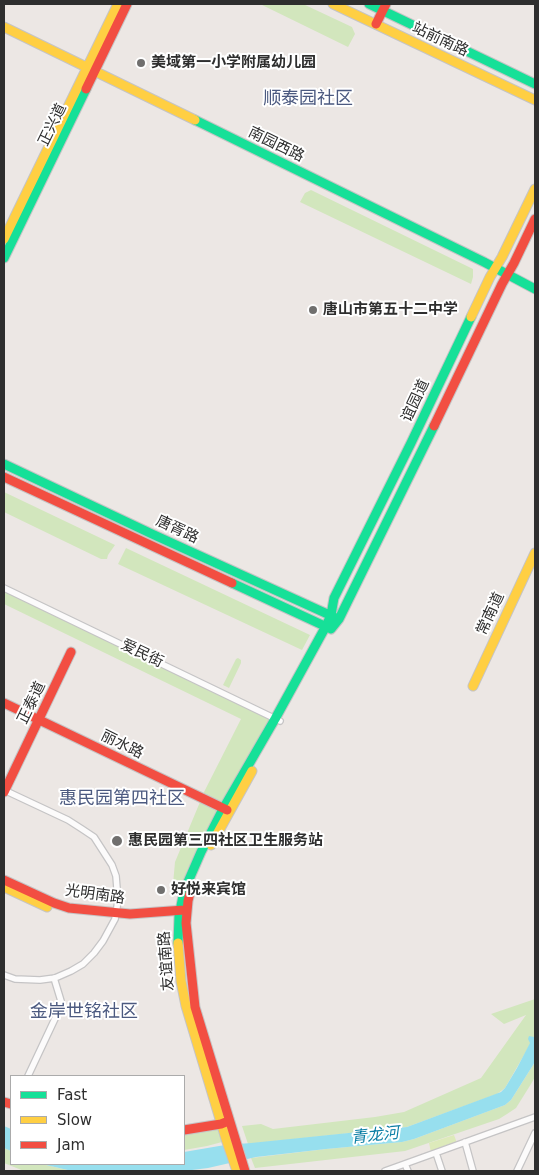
<!DOCTYPE html>
<meta charset="utf-8">
<style>
body{margin:0}
#map{position:relative;width:539px;height:1175px;overflow:hidden;background:#ece7e4;font-family:"DejaVu Sans",sans-serif}
canvas{display:block}
.frame{position:absolute;inset:0;border:5px solid #2e2e2e;pointer-events:none}
.legend{position:absolute;left:10px;top:1075px;width:175px;height:90px;box-sizing:border-box;background:#fff;border:1px solid #ababab;margin:0;padding:6px 9px;list-style:none;font-size:15px;color:#2e2e2e}
.legend li{display:flex;align-items:center;gap:10px;height:25px}
.legend b{width:25px;border:1px solid #ababab}
</style>
<div id="map">
<canvas width="539" height="1175"></canvas>
<div class="frame"></div>
<ul class="legend">
<li><b style="height:6px;background:#16e098"></b>Fast</li>
<li><b style="height:6px;background:#ffcf43"></b>Slow</li>
<li><b style="height:6px;background:#f24e42"></b>Jam</li>
</ul>
</div>
<script>
const ctx = document.querySelector('canvas').getContext('2d');
ctx.lineJoin = 'round';
function paint(path, color) {
  ctx.fillStyle = color;
  ctx.fill(path, 'evenodd');
}
function toPath(rows) {
  const path = new Path2D();
  for (const r of rows) {
    path.moveTo(r[0], r[1]);
    for (let i = 2; i < r.length; i += 2) path.lineTo(r[i], r[i + 1]);
  }
  return path;
}
function strokePath(path, color, width, dash) {
  ctx.strokeStyle = color;
  ctx.lineWidth = width;
  ctx.lineCap = dash ? 'butt' : 'round';
  ctx.setLineDash(dash || []);
  ctx.stroke(path);
}
function write(font, color, halo, rows, align = 'center') {
  ctx.font = font + ' "DejaVu Sans","Noto Sans SC",sans-serif';
  ctx.lineWidth = 4;
  ctx.setLineDash([]);
  ctx.textBaseline = 'middle';
  ctx.strokeStyle = halo;
  ctx.fillStyle = color;
  for (const [text, x, y, turn = 0] of rows) {
    ctx.save();
    ctx.translate(x, y);
    ctx.rotate((+turn || 0) * Math.PI / 180);
    ctx.textAlign = isNaN(turn) ? turn : align;
    if (halo) ctx.strokeText(text, 0, 0);
    ctx.fillText(text, 0, 0);
    ctx.restore();
  }
}
paint(toPath([
 [260,4,303,4,352,27,355,34,348,47],
 [311,190,473,269,473,277,471,284,300,202,305,193],
 [4,492,115,545,108,555,107,559,101,559,4,512],
 [126,548,310,635,302,650,118,564],
 [4,590,270,719,223,803,203,794,241,719,4,604],
 [238,658,241,660,241,663,229,688,223,685,236,659],
 [200,802,218,811,187,870,180,896,172,895,175,862],
 [535,999,535,1036,505,1088,497,1094,407,1127,248,1144,242,1126,261,1124,273,1129,375,1117,404,1112,481,1078,526,1015,504,1024,491,1014],
 [535,1062,535,1077,531,1084,516,1108,507,1114,499,1119,405,1151,255,1168,251,1158,326,1149,402,1142,414,1139,486,1112,505,1105,511,1100],
 [217,1127,222,1142,207,1146,184,1150,184,1133],
 [4,1148,11,1151,11,1164,42,1164,72,1171,24,1171,4,1163]
]), '#d2e6bd');
paint(toPath([
 [454,1135,457,1143,431,1152,429,1143]
]), '#ddeaba');
paint(toPath([
 [529,1036,534,1037,535,1036,535,1062,511,1100,505,1105,414,1139,402,1142,326,1149,256,1157,208,1168,184,1171,72,1171,42,1164,184,1164,184,1152,225,1145,251,1143,407,1127,501,1092,505,1088,517,1068,530,1043,528,1039],
 [4,1126,11,1129,11,1151,4,1148]
]), '#97dfee');
const street = toPath([
 [4,588,280,721],
 [4,790,68,820,82,829,94,837,112,865,116,876,118,901,115,919,103,941,94,953,83,964,71,971,55,978,40,980,15,979,4,975],
 [28,1076,60,1008,61,1001,54,978],
 [465,1142,473,1171],
 [436,1153,442,1171],
 [405,1164,408,1171],
 [385,1171,535,1117],
 [517,1171,535,1133]
]);
const fast = toPath([
 [369,4,535,84],
 [195,120,484,262,535,289],
 [4,258,86,89],
 [4,464,152,534,334,617],
 [232,583,331,629,339,619,434,426],
 [326,626,331,615,334,598,411,443,471,317],
 [178,943,179,916,184,891,201,852,223,809,275,719,326,626]
]);
const slow = toPath([
 [333,4,535,100],
 [4,27,195,120],
 [4,239,118,4],
 [471,317,490,277,502,257,535,189],
 [473,686,535,553],
 [211,845,252,771],
 [4,887,47,907],
 [178,943,181,981,186,1006,226,1139,237,1171]
]);
const jam = toPath([
 [376,24,386,4],
 [86,89,127,4],
 [434,426,502,284,514,263,535,219],
 [4,477,232,583],
 [4,703,227,810],
 [4,792,71,652],
 [4,880,54,903,69,908,130,914,184,910],
 [191,889,188,901,186,923,195,1007,245,1171],
 [4,1102,11,1104],
 [184,1130,221,1124,226,1122]
]);
strokePath(street, '#c5c4c5', 8);
strokePath(fast, '#c5c4c5', 11);
strokePath(slow, '#c5c4c5', 11);
strokePath(jam, '#c5c4c5', 11);
strokePath(street, '#fcfbfb', 5.5);
strokePath(fast, '#16e098', 9);
strokePath(slow, '#ffcf43', 9);
strokePath(jam, '#f24e42', 9);
for (const [x, y, r, color] of [
 [141,63,5,"#706f6e"],
 [313,310,5,"#706f6e"],
 [117,841,6,"#706f6e"],
 [161,890,5,"#706f6e"]
]) {
  const dot = new Path2D();
  dot.arc(x, y, r, 0, 2 * Math.PI);
  ctx.fillStyle = color;
  ctx.fill(dot);
  strokePath(dot, '#fff', 2);
}
write('15px', '#2e2e2e', '#fff', [
 ["站前南路",440,40,25],
 ["正兴道",53,125,-64],
 ["南园西路",276,145,26],
 ["谊园道",416,401,-65],
 ["唐胥路",177,530,25],
 ["常南道",491,614,-65],
 ["爱民街",142,654,26],
 ["正泰道",32,703,-64],
 ["丽水路",122,745,26],
 ["光明南路",95,895,8],
 ["友谊南路",167,961,-94]
]);
write('bold 15px', '#2e2e2e', '#fff', [
 ["美域第一小学附属幼儿园",151,63],
 ["唐山市第五十二中学",323,310],
 ["惠民园第三四社区卫生服务站",128,841],
 ["好悦来宾馆",171,890]
], 'left');
write('italic 16px', '#0b7ea5', '#fff', [
 ["青龙河",375,1136,-6]
]);
write('18px', '#4c5a80', '#fff', [
 ["顺泰园社区",308,99],
 ["惠民园第四社区",122,799],
 ["金岸世铭社区",84,1012]
]);
</script>
